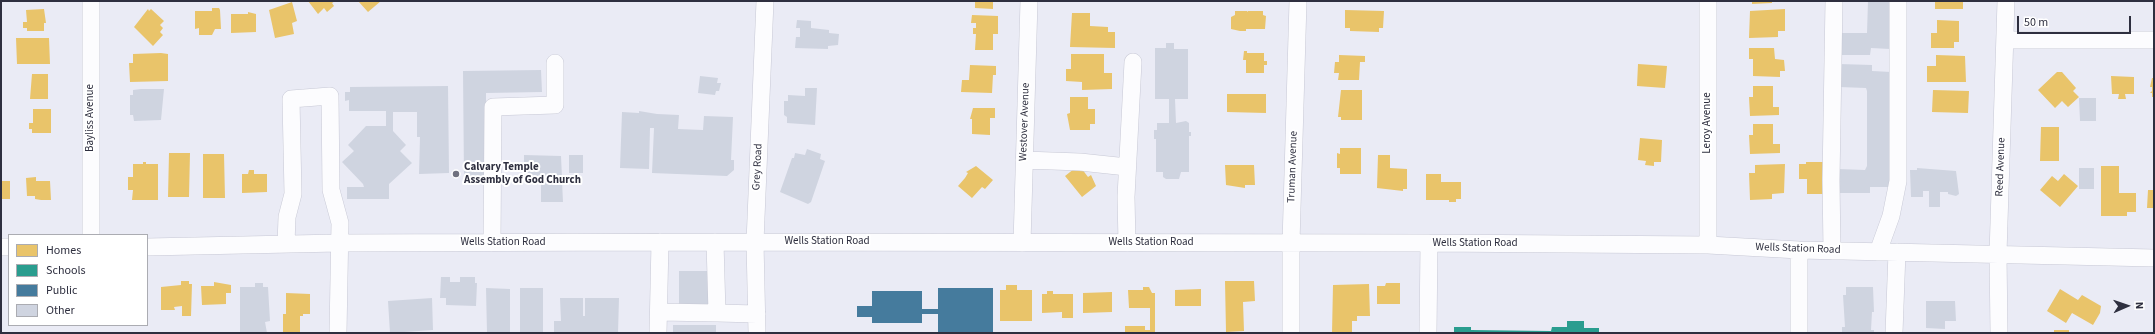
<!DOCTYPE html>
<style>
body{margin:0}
#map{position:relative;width:2155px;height:334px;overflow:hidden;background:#eaebf5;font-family:"Source Sans 3",sans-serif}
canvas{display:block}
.frame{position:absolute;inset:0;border:2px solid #2e2f3f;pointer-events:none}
.legend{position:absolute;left:8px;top:234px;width:140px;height:92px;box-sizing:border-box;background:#fff;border:1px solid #abacb2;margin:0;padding:5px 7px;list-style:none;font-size:12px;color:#2e2f3f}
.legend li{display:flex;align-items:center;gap:8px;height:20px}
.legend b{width:20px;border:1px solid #abacb2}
.north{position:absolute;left:2107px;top:286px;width:40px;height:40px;-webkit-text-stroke:3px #fff;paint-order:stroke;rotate:88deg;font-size:11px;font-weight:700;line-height:16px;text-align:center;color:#2e2f3f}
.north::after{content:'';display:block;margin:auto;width:14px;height:18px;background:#2e2f3f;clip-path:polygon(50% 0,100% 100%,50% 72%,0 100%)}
.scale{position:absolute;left:2017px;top:16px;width:114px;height:18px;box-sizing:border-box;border:2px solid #2e2f3f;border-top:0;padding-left:5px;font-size:12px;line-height:14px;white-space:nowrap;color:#2e2f3f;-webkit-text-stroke:3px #fff;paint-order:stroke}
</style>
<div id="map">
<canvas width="2155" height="334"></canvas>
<div class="frame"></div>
<ul class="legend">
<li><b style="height:11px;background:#e9c46a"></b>Homes</li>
<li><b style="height:11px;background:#2a9d8f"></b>Schools</li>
<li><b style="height:11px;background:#457b9d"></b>Public</li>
<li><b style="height:11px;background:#cfd4e0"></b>Other</li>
</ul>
<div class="north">N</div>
<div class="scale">50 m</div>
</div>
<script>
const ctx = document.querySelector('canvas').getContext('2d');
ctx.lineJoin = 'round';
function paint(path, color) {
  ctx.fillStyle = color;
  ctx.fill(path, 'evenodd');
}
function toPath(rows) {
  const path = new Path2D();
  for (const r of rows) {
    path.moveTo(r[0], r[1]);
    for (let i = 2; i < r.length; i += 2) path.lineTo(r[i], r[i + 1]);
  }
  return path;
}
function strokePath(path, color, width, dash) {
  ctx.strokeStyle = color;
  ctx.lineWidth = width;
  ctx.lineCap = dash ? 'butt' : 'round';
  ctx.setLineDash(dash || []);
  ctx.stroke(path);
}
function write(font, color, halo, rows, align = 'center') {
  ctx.font = font + ' "Source Sans 3",sans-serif';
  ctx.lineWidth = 4;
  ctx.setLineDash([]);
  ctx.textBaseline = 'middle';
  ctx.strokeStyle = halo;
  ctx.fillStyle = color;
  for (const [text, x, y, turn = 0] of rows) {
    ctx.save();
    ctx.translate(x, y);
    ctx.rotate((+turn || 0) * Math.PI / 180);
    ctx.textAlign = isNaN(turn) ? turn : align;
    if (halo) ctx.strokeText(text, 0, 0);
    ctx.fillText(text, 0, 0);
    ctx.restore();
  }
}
paint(toPath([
 [308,1,335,1,332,3,334,6,327,12,324,8,318,14],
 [358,1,381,1,368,12],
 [975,1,993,1,993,9,975,8],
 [1752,1,1772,1,1772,3,1752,4],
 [1935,1,1963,1,1963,9,1935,9],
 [292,2,297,21,292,23,294,34,275,38,269,10],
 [212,8,219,8,220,10,221,29,215,29,212,35,199,35,199,28,195,29,195,11,212,11],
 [44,9,46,23,44,23,44,31,27,31,27,28,23,28,23,22,27,22,26,10],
 [148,9,149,11,151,9,164,21,160,25,163,28,160,32,163,35,153,46,134,27],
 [1785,9,1785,31,1778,31,1778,37,1749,38,1750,11],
 [1345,10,1384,11,1383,28,1379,28,1379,32,1350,31,1350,28,1345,28],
 [1235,11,1247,11,1247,12,1248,11,1263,11,1263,15,1266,16,1265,29,1246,29,1246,31,1240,31,1231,29,1231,17,1235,15],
 [248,12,256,14,256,32,231,33,231,14,248,14],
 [1072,13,1090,13,1090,26,1108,27,1108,32,1115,32,1115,48,1070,47],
 [972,15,998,16,998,34,993,34,993,50,975,50,976,34,973,34,973,28,976,28,976,23,971,23],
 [1937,20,1959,21,1959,42,1954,42,1954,48,1931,48,1931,33,1937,33],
 [16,38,49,38,50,64,17,64],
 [1749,48,1774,48,1775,59,1784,60,1785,71,1780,71,1780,77,1753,76,1753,59,1749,59],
 [1244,51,1247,51,1247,53,1264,53,1264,61,1267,61,1267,65,1264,65,1264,73,1246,73,1246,60,1243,60],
 [161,53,168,54,168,81,130,82,129,63,133,63,133,54],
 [1071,54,1104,54,1104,73,1112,73,1112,89,1082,90,1082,82,1066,81,1066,69,1071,69],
 [1339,55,1365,56,1365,62,1360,62,1359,80,1338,80,1339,73,1334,73,1335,62,1339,62],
 [1936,55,1965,56,1966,82,1927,82,1927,66,1936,66],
 [1638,64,1667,66,1665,88,1637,86],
 [970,65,996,66,996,75,993,75,992,93,961,92,962,80,969,80],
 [2057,72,2062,72,2076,88,2073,91,2079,97,2068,107,2062,101,2055,108,2038,90],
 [32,74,48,74,48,99,30,99],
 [2111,76,2134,77,2134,94,2125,94,2126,99,2118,99,2119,94,2112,94],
 [2152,78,2154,78,2154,97,2152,97,2152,93,2150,93,2152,91,2152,87,2150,87],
 [1753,86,1773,86,1773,107,1779,107,1779,115,1750,116,1749,97,1753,97],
 [1341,90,1362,90,1362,120,1341,120,1341,117,1338,117],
 [1933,90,1969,91,1968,113,1932,112],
 [1227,94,1266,94,1266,113,1227,112],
 [1070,97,1088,97,1088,109,1095,109,1095,124,1090,124,1090,130,1070,130,1067,114,1070,113],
 [973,108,995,108,995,118,990,118,990,135,972,134,972,119,970,119],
 [33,109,51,109,51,133,32,133,32,129,29,129,29,123,33,123],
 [1753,124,1773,124,1773,144,1780,144,1780,153,1750,154,1749,135,1753,135],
 [2041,127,2059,127,2059,161,2040,161],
 [1640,138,1662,140,1661,162,1654,162,1654,166,1645,165,1646,161,1638,160],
 [1340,148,1361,148,1361,174,1340,174,1340,168,1337,168,1337,153,1340,154],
 [169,153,190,153,189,197,168,197],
 [203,154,224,154,225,198,203,198],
 [1378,155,1390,155,1390,168,1407,169,1407,189,1403,189,1403,191,1377,188],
 [143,162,146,162,146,164,158,164,158,200,132,200,133,190,128,190,128,177,133,177,133,164,143,164],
 [1806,162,1823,162,1824,194,1807,194,1807,179,1799,179,1799,164,1806,164],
 [1785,164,1784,193,1772,194,1772,199,1750,200,1749,173,1755,173,1755,165],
 [1079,165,1088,177,1091,175,1096,186,1082,197,1065,176],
 [1225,165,1254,165,1255,185,1245,185,1245,188,1226,185],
 [976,166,993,180,985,189,982,187,972,198,958,186,965,178,968,173,966,172],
 [2101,166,2119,166,2119,193,2136,193,2136,212,2127,212,2127,216,2101,216],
 [249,170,254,170,254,174,267,174,267,192,242,193,242,174,248,174],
 [1426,174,1441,174,1441,182,1461,182,1461,199,1456,199,1456,202,1449,202,1449,200,1426,200],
 [2064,174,2078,186,2060,207,2040,190,2052,176,2058,181],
 [36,177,36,181,50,181,51,200,41,200,35,199,35,196,27,196,26,178],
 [1,181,10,181,10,199,1,199],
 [2148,190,2154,190,2154,208,2147,208],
 [181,281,189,281,189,284,192,284,191,316,182,316,182,306,174,307,175,310,161,310,161,287,181,285],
 [1225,281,1254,281,1255,301,1243,302,1244,331,1226,332],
 [214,282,231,285,231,293,226,293,226,304,202,305,201,286,214,286],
 [1386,283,1400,283,1400,304,1377,304,1377,286,1385,286],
 [1369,284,1370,316,1357,316,1357,321,1352,321,1352,333,1332,333,1333,285],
 [1006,285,1017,285,1017,290,1032,290,1032,321,1000,321,1000,290,1006,290],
 [1143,287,1149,287,1152,293,1155,293,1155,333,1125,333,1125,326,1145,326,1145,330,1150,330,1150,308,1129,308,1128,290,1143,290],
 [1201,289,1201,306,1175,306,1175,290],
 [2060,289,2078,300,2082,295,2101,306,2100,313,2093,325,2072,313,2066,323,2047,311],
 [1047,291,1053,291,1053,294,1073,294,1073,318,1062,318,1062,312,1042,313,1042,294,1047,294],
 [1112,292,1112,312,1083,313,1083,293],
 [286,293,310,294,310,314,303,314,303,316,300,316,300,333,283,333,283,314,286,314],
 [2054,330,2069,330,2069,333,2054,333]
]), '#e9c46a');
paint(toPath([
 [1567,321,1584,321,1584,328,1599,328,1599,333,1454,333,1454,327,1471,327,1471,330,1551,331,1552,327,1567,327]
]), '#2a9d8f');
paint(toPath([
 [938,288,993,288,993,333,938,333,938,314,922,314,922,323,872,323,872,317,857,317,857,306,872,306,872,291,922,291,922,309,938,309]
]), '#457b9d');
paint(toPath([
 [1868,1,1890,1,1890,49,1871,48,1870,55,1840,55,1840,33,1867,33],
 [797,20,811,21,811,28,829,30,829,33,839,34,838,45,828,46,828,49,795,48,796,37,800,37,800,28,796,28],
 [1166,43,1174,43,1174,49,1188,49,1188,99,1175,99,1176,123,1186,121,1189,123,1189,132,1191,132,1191,136,1189,136,1189,172,1181,172,1179,179,1166,179,1163,177,1163,172,1156,172,1156,139,1154,139,1154,130,1157,130,1157,123,1169,123,1169,99,1155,99,1155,48,1166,48],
 [1839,64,1872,65,1872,71,1891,72,1889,187,1870,187,1870,193,1837,193,1838,169,1865,170,1867,166,1867,91,1866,88,1839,87],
 [541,70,542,92,486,93,486,182,472,182,472,179,464,179,463,71],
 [700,76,718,78,717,83,721,83,719,91,716,91,715,95,698,93],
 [448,86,449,173,419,174,420,137,417,137,417,112,393,112,393,131,406,145,400,151,412,163,389,184,389,199,347,199,347,187,364,187,363,184,342,162,354,151,348,145,366,126,386,126,386,111,349,111,349,100,345,101,345,92,350,92,350,87],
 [805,88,817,88,815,125,787,123,787,117,784,115,784,101,788,101,788,95,805,96],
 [141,89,164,89,161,120,134,121,133,115,130,115,130,95,133,95,133,90],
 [2079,98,2096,98,2096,121,2080,121],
 [639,111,657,114,679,115,678,129,703,130,704,116,733,117,731,160,734,160,734,170,727,176,652,173,654,128,650,128,649,169,620,168,622,112,639,113],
 [807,149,821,154,820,159,825,161,811,202,808,204,780,192,792,158,794,158,795,153,805,155],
 [524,155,561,156,562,178,524,175],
 [569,155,583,155,583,173,569,173],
 [1917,168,1956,171,1959,194,1956,196,1948,194,1948,192,1940,192,1940,207,1929,207,1929,191,1923,191,1923,197,1911,197,1910,170,1917,170],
 [2079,168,2094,168,2094,189,2079,189],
 [541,181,562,181,563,202,541,202],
 [679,271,709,271,709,307,679,307],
 [441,277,450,277,450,282,460,282,460,277,475,277,475,283,477,283,476,306,446,305,446,298,440,298],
 [255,283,263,283,263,287,268,287,270,321,265,322,267,333,240,333,240,287,255,287],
 [1846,287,1873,287,1874,312,1872,312,1871,330,1874,330,1874,333,1842,333,1842,327,1845,327,1843,295,1846,295],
 [486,288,510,289,510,333,487,333],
 [520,288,543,288,543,333,520,333],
 [432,298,433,330,390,333,388,301],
 [560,298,583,298,583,316,585,316,585,298,619,298,618,333,554,333,554,321,561,321],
 [1926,301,1955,301,1956,321,1945,321,1945,329,1926,328],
 [673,325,716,325,716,333,673,333]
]), '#cfd4e0');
const minor = toPath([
 [91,1,91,235],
 [1708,1,1708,245],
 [2006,40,2154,40],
 [1024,160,1080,162,1127,167],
 [715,242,717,313,757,314],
 [492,243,493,107,555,105,555,63],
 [1022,243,1029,1],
 [1127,243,1126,197,1133,62],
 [286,244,287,217,293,194,291,99,330,96,331,190,340,223,338,333],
 [1,247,9,247],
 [147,247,339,243,660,242,1429,243,1708,245,1799,250,2154,258],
 [1799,250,1799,333],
 [1832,251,1831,180,1834,1],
 [1878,252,1891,216,1898,181,1898,1],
 [659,312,717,313],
 [658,333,660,242],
 [757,333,755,242,765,1],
 [1291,333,1291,243,1298,1],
 [1428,333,1429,243],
 [1894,333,1897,252],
 [1999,333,1998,254,2006,1]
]);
strokePath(minor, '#c7c8d5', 18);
strokePath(minor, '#fcfcfe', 17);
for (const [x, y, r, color] of [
 [456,174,4,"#70717f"]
]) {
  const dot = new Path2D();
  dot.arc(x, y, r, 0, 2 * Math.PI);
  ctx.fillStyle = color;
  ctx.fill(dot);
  strokePath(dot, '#fff', 1.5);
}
write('11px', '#2e2f3f', '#fff', [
 ["Bayliss Avenue",91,118,-90],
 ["Westover Avenue",1025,122,-88],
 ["Leroy Avenue",1708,123,-90],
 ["Grey Road",758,167,-87],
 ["Truman Avenue",1293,167,-88],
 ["Reed Avenue",2001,167,-88],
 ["Wells Station Road",827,242],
 ["Wells Station Road",503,243],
 ["Wells Station Road",1151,243],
 ["Wells Station Road",1475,244],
 ["Wells Station Road",1798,249,2]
]);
write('bold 11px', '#2e2f3f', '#fff', [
 ["Calvary Temple",464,168],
 ["Assembly of God Church",464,181]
], 'left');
</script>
